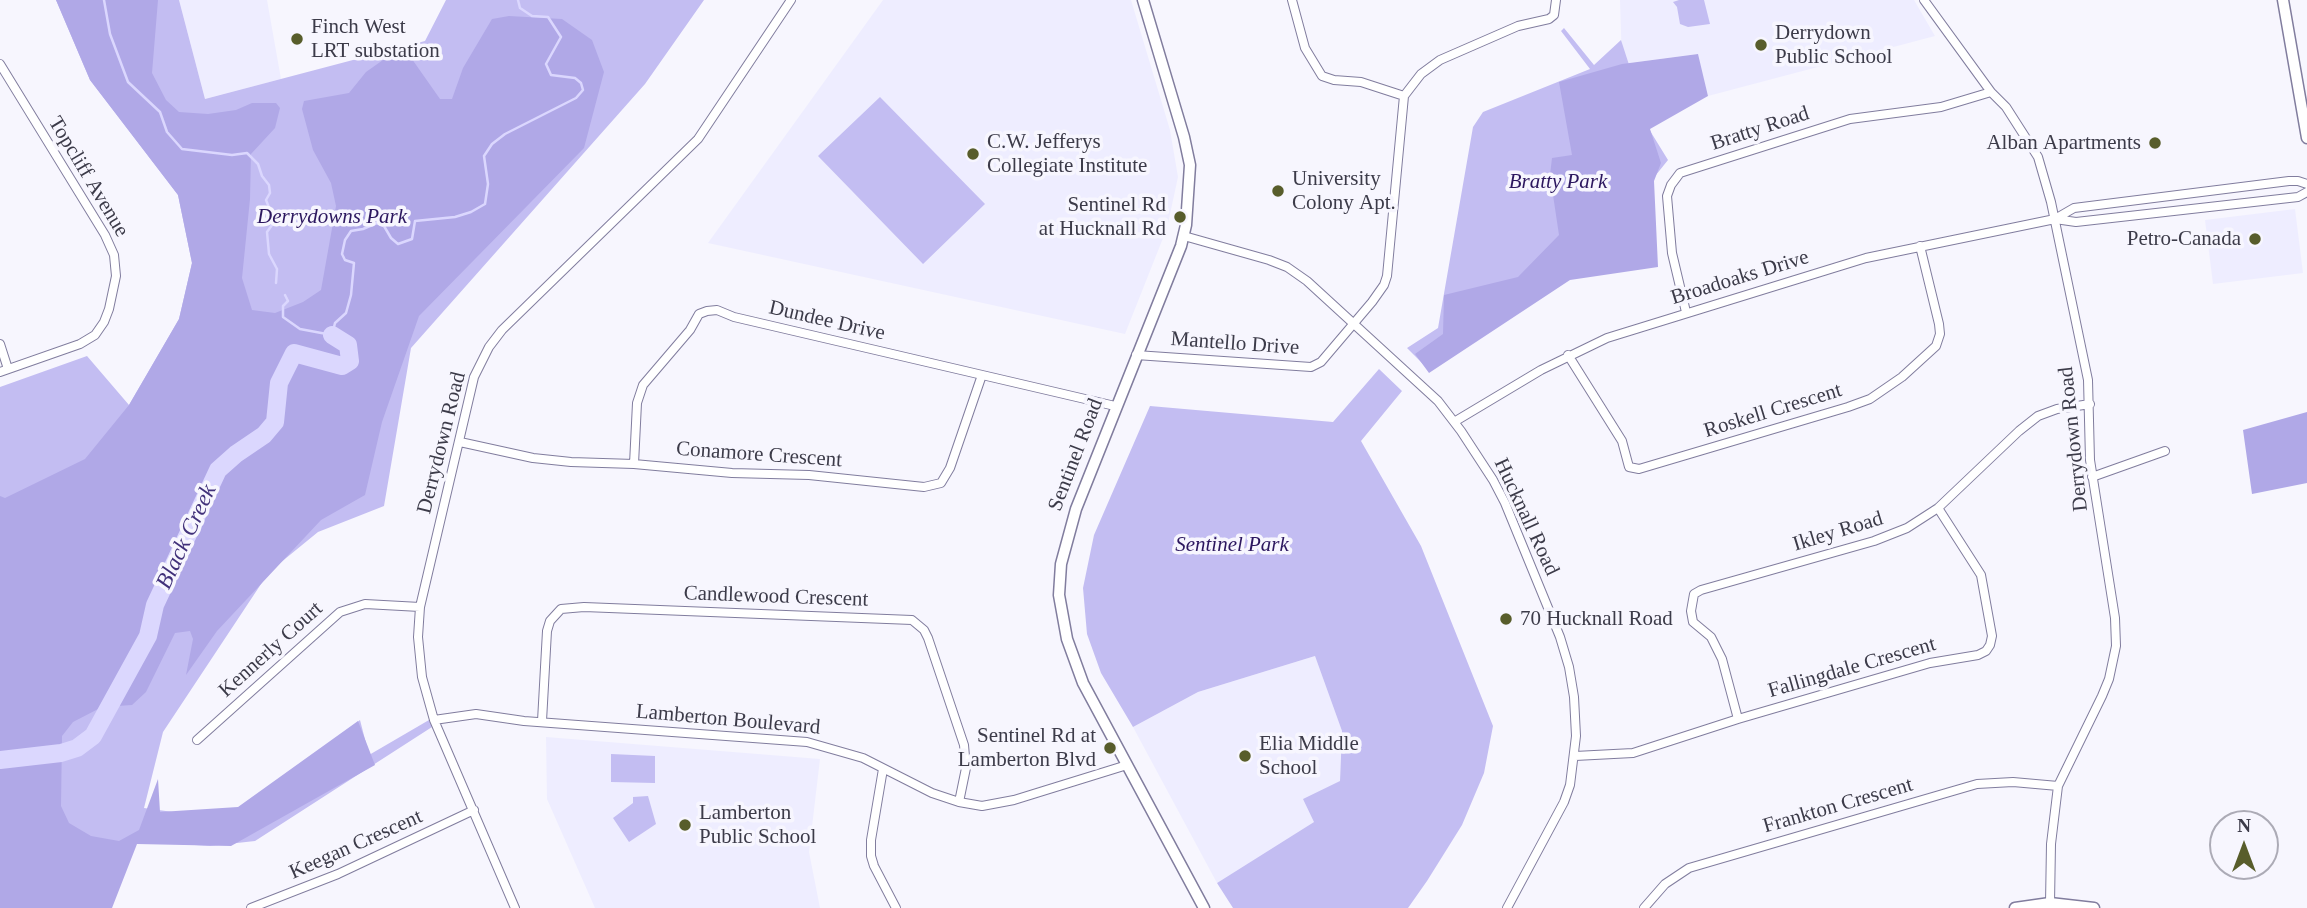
<!DOCTYPE html>
<style>
body{margin:0}
#map{position:relative;width:2307px;height:908px;overflow:hidden;background:#f7f6fe;font-family:Georgia,serif}
canvas{display:block}
.north{position:absolute;left:2209px;top:810px;width:70px;height:70px;box-sizing:border-box;background:#f7f6fe;border:2px solid #acabb6;border-radius:50%;rotate:0deg;font-size:19px;font-weight:700;line-height:28px;text-align:center;color:#3c3b49}
.north::after{content:'';display:block;margin:auto;width:24px;height:32px;background:#585d2b;clip-path:polygon(50% 0,100% 100%,50% 72%,0 100%)}
</style>
<div id="map">
<canvas width="2307" height="908"></canvas>
<div class="north">N</div>
</div>
<script>
const ctx = document.querySelector('canvas').getContext('2d');
ctx.lineJoin = 'round';
function paint(path, color) {
  ctx.fillStyle = color;
  ctx.fill(path, 'evenodd');
}
function toPath(rows) {
  const path = new Path2D();
  for (const r of rows) {
    path.moveTo(r[0], r[1]);
    for (let i = 2; i < r.length; i += 2) path.lineTo(r[i], r[i + 1]);
  }
  return path;
}
function strokePath(path, color, width, dash) {
  ctx.strokeStyle = color;
  ctx.lineWidth = width;
  ctx.lineCap = dash ? 'butt' : 'round';
  ctx.setLineDash(dash || []);
  ctx.stroke(path);
}
function write(font, color, halo, rows, align = 'center') {
  ctx.font = font + ' Georgia,serif';
  ctx.lineWidth = 7;
  ctx.setLineDash([]);
  ctx.textBaseline = 'middle';
  ctx.strokeStyle = halo;
  ctx.fillStyle = color;
  for (const [text, x, y, turn = 0] of rows) {
    ctx.save();
    ctx.translate(x, y);
    ctx.rotate((+turn || 0) * Math.PI / 180);
    ctx.textAlign = isNaN(turn) ? turn : align;
    if (halo) ctx.strokeText(text, 0, 0);
    ctx.fillText(text, 0, 0);
    ctx.restore();
  }
}
paint(toPath([
 [179,0,267,0,281,79,205,99],
 [883,0,1131,0,1170,130,1178,177,1167,228,1125,334,708,243],
 [1620,0,1914,0,1935,36,1708,96,1697,54,1622,64],
 [2295,209,2303,273,2213,284,2205,220],
 [1315,656,1342,731,1340,781,1314,822,1217,883,1133,727,1198,692],
 [546,737,820,759,809,852,820,908,595,908,547,799]
]), '#eeedff');
paint(toPath([
 [56,0,179,0,205,99,425,41,446,0,704,0,645,84,411,348,384,506,318,532,269,572,163,732,144,808,202,816,245,806,360,720,369,755,429,720,432,727,255,841,210,846,132,841,0,908,0,387,87,356,129,405,179,319,192,263,178,195,90,80],
 [1679,0,1704,0,1710,24,1688,27,1680,24,1677,7,1673,2],
 [1564,28,1594,65,1621,40,1643,108,1644,121,1668,160,1578,272,1425,366,1407,348,1438,328,1473,127,1483,112,1590,69,1561,31],
 [880,97,985,204,923,264,818,156],
 [1379,369,1402,391,1361,441,1421,546,1493,726,1484,773,1462,825,1427,881,1408,908,1233,908,1217,883,1314,822,1303,799,1340,781,1342,731,1315,656,1198,692,1133,727,1101,673,1087,634,1083,588,1094,535,1150,406,1333,422],
 [611,754,655,756,655,783,611,782],
 [648,796,656,824,629,842,613,818,633,803,633,797]
]), '#c3bdf2');
paint(toPath([
 [56,0,158,0,152,73,166,100,179,112,208,114,236,110,252,103,276,103,280,108,275,128,251,154,250,199,242,278,252,310,275,313,303,302,321,290,336,206,331,183,313,150,302,109,304,101,349,93,366,72,383,60,407,52,440,99,452,99,463,68,492,19,509,16,562,19,592,40,604,72,584,148,419,316,382,422,365,495,321,520,217,631,186,675,193,639,190,631,175,633,146,692,132,705,102,707,73,722,62,736,61,806,69,823,91,836,119,841,139,830,158,779,160,812,238,807,358,721,375,765,231,846,137,844,112,908,0,908,0,496,5,498,85,459,129,405,179,319,192,263,178,195,90,80],
 [1698,54,1708,96,1650,129,1661,163,1654,181,1658,267,1570,280,1429,373,1415,354,1443,334,1444,295,1518,277,1559,235,1550,175,1552,158,1572,155,1559,82,1622,64],
 [2307,412,2307,483,2252,494,2243,430]
]), '#b0a8e7');
strokePath(toPath([
 [104,0,110,34,128,82,160,112,167,132,182,149,232,155,247,153,258,164,262,176,269,185,270,193,266,200,272,215,272,225,267,232,269,254,277,269,276,283],
 [285,295,288,301,283,306,283,317,300,329,332,335,335,323,346,313,351,295,354,263,345,260,342,254,345,240,351,231,363,229,377,223,384,226,391,238,398,244,412,239,415,221,455,217,471,212,485,204,488,184,484,156,492,144,505,134,576,98,583,90,581,83,575,78,551,75,546,64,561,37,548,17,532,16,520,8,518,0]
]), '#dbd7fe', 2.5);
strokePath(toPath([
 [0,760,61,753,77,748,93,736,148,636,155,605,218,470,236,454,264,435,275,422,279,383,294,353,342,366,350,361,348,345,332,335]
]), '#dbd7fe', 18);
const street = toPath([
 [1292,0,1305,48,1322,76,1334,80,1361,82,1404,96],
 [1924,0,1991,92,2006,107,2038,157,2051,202,2088,380,2090,460,2115,618,2116,646,2109,679,2102,696,2058,786,2051,844,2050,903],
 [0,64,105,235,114,255,116,276,109,309,104,322,95,335,80,344,0,372],
 [2055,219,2076,222,2298,197,2307,192],
 [1184,236,1269,260,1287,267,1307,281,1438,401,1461,431,1493,480,1505,503,1560,637,1569,667,1574,697,1576,736,1570,785,1564,802,1507,908],
 [1686,312,1672,253,1667,196,1671,185,1680,173,1850,119,1941,107,1991,92],
 [0,344,8,369],
 [1136,355,1311,367,1321,362,1372,302,1384,285,1387,276,1404,96,1421,74,1440,60,1518,26,1549,19,1554,15,1556,0],
 [1568,355,1622,441,1629,467,1639,469,1848,407,1870,399,1902,377,1936,346,1940,334,1939,324,1920,246],
 [1454,422,1541,370,1607,338,1866,258,2055,219,2074,208,2289,181,2298,181,2307,184],
 [460,442,533,458,571,462,634,464,732,473,809,475,924,487,941,483,950,468,982,375],
 [634,464,637,403,643,385,690,330,699,314,707,311,717,310,734,317,1115,406],
 [2092,477,2165,451],
 [1738,719,1722,659,1711,637,1693,622,1691,611,1694,594,1701,590,1874,541,1907,528,1938,508,2019,431,2038,416,2057,409,2090,404],
 [434,720,476,714,524,721,807,742,863,758,932,793,959,802,982,806,1014,800,1127,765],
 [542,721,547,631,550,621,561,609,584,607,912,620,924,630,928,638,964,745,966,768,959,802],
 [197,740,340,612,365,604,420,607],
 [1575,756,1633,753,1738,719,1930,663,1978,655,1986,651,1990,645,1992,636,1981,575,1938,508],
 [883,769,871,840,871,856,874,866,896,908],
 [251,908,338,874,474,810],
 [515,908,434,720,422,677,418,637,420,607,474,377,489,347,502,330,698,139,791,0],
 [1644,908,1665,884,1689,868,1977,784,2013,782,2058,786]
]);
const secondary = toPath([
 [1143,0,1184,137,1190,165,1186,225,1181,246,1076,509,1061,564,1059,595,1067,639,1083,683,1204,908],
 [2283,0,2307,138],
 [2015,908,2050,903,2094,908]
]);
strokePath(street, '#817d9e', 10);
strokePath(secondary, '#817d9e', 13);
strokePath(street, '#fff', 8);
strokePath(secondary, '#fff', 10);
for (const [x, y, r, color] of [
 [297,39,7,"#585d2b"],
 [1761,45,7,"#585d2b"],
 [2155,143,7,"#585d2b"],
 [973,154,7,"#585d2b"],
 [1278,191,7,"#585d2b"],
 [1180,217,7,"#585d2b"],
 [2255,239,7,"#585d2b"],
 [1506,619,7,"#585d2b"],
 [1110,748,7,"#585d2b"],
 [1245,756,7,"#585d2b"],
 [685,825,7,"#585d2b"]
]) {
  const dot = new Path2D();
  dot.arc(x, y, r, 0, 2 * Math.PI);
  ctx.fillStyle = color;
  ctx.fill(dot);
  strokePath(dot, '#f7f6fe', 2.5);
}
write('21px', '#3c3b49', '#f7f6fe', [
 ["Finch West",311,27],
 ["LRT substation",311,51],
 ["Derrydown",1775,33],
 ["Public School",1775,57],
 ["C.W. Jefferys",987,142],
 ["Collegiate Institute",987,166],
 ["Alban Apartments",2141,143,"right"],
 ["University",1292,179],
 ["Colony Apt.",1292,203],
 ["Sentinel Rd",1166,205,"right"],
 ["at Hucknall Rd",1166,229,"right"],
 ["Petro-Canada",2241,239,"right"],
 ["70 Hucknall Road",1520,619],
 ["Sentinel Rd at",1096,736,"right"],
 ["Lamberton Blvd",1096,760,"right"],
 ["Elia Middle",1259,744],
 ["School",1259,768],
 ["Lamberton",699,813],
 ["Public School",699,837]
], 'left');
write('21px', '#3c3b49', '#f7f6fe', [
 ["Bratty Road",1760,129,-18],
 ["Topcliff Avenue",88,177,59],
 ["Broadoaks Drive",1740,278,-17],
 ["Dundee Drive",827,321,13],
 ["Mantello Drive",1235,344,4],
 ["Roskell Crescent",1773,411,-17],
 ["Derrydown Road",2074,439,-96],
 ["Derrydown Road",442,443,-76],
 ["Conamore Crescent",759,455,4],
 ["Sentinel Road",1076,455,-69],
 ["Hucknall Road",1526,517,65],
 ["Ikley Road",1838,532,-17],
 ["Candlewood Crescent",776,597,2],
 ["Kennerly Court",271,650,-42],
 ["Fallingdale Crescent",1852,668,-16],
 ["Lamberton Boulevard",728,720,5],
 ["Frankton Crescent",1838,806,-16],
 ["Keegan Crescent",356,845,-24]
]);
write('italic 21px', '#2c175f', '#f7f6fe', [
 ["Bratty Park",1558,182],
 ["Derrydowns Park",332,217],
 ["Sentinel Park",1232,545]
]);
write('italic 23px', '#41317a', '#f7f6fe', [
 ["Black Creek",187,537,-65]
]);
</script>
